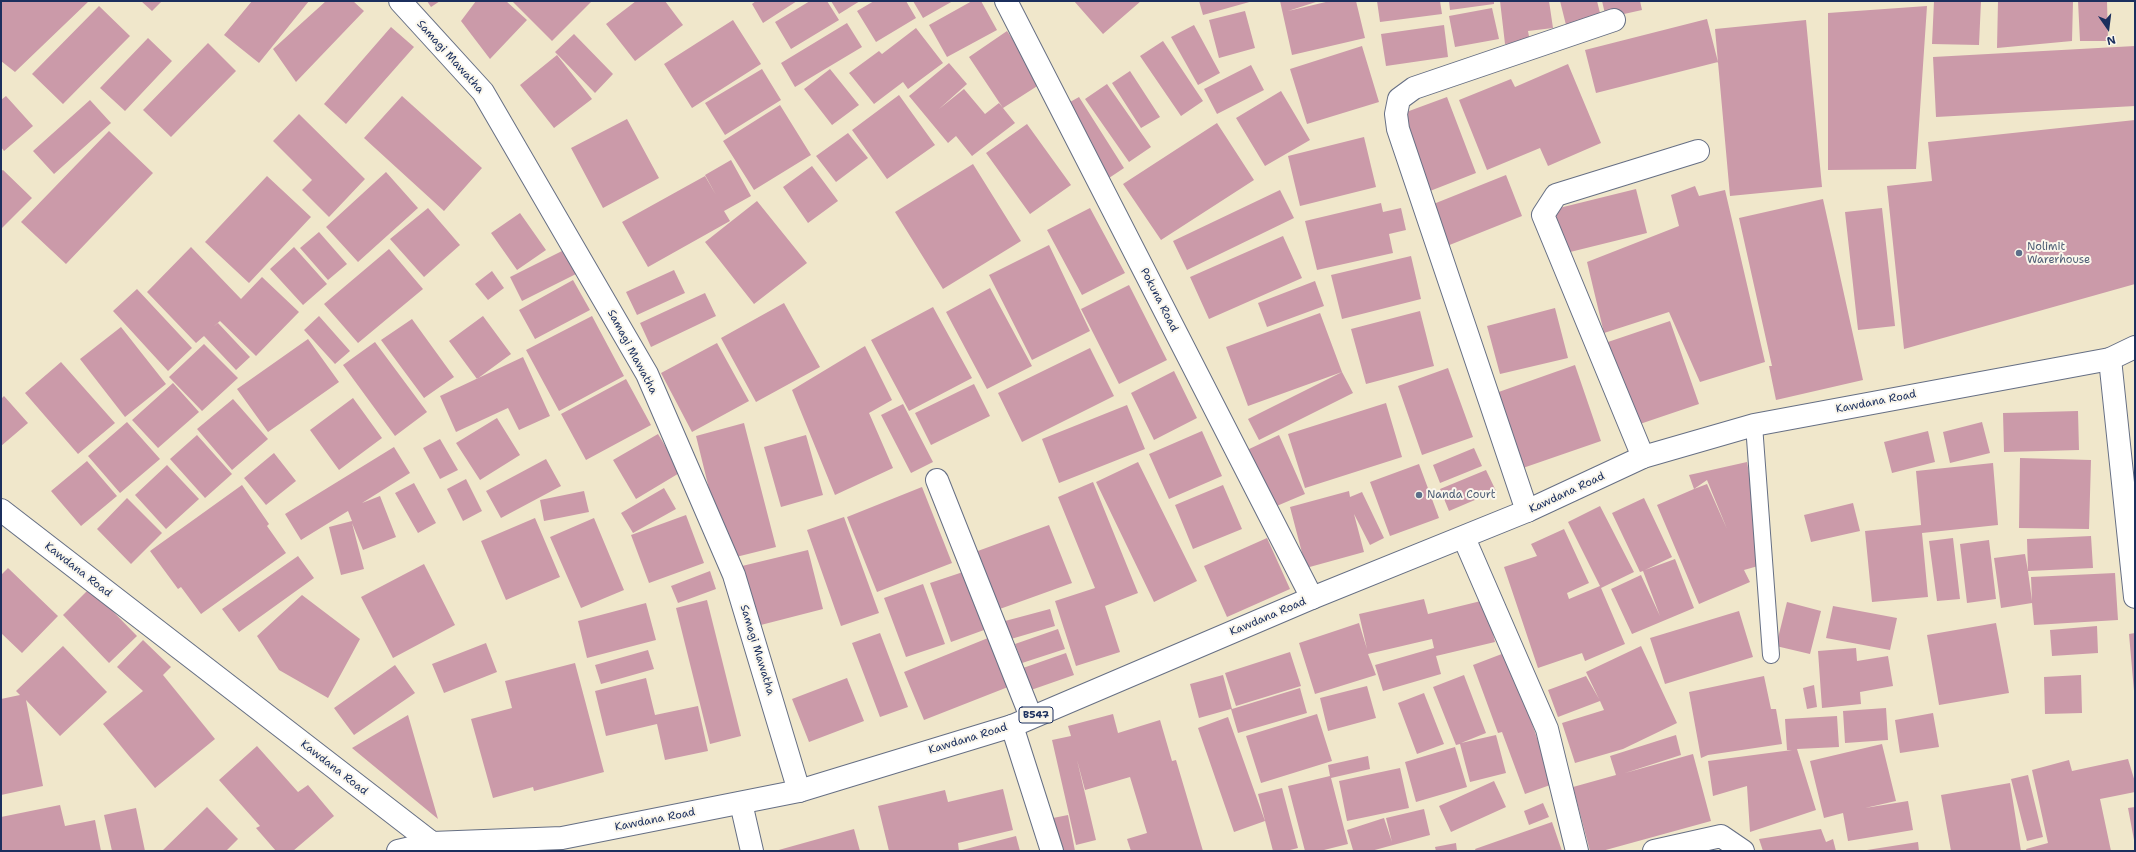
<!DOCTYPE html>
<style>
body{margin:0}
#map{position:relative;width:2136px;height:852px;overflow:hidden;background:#f0e7cb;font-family:"Shantell Sans",sans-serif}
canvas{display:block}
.frame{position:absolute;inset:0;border:2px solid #1b2f5e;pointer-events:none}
.north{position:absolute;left:2088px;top:8px;width:40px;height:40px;-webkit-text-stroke:3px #fbf7ec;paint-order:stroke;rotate:166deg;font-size:11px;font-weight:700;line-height:16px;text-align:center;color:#1b2f5e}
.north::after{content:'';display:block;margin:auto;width:14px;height:18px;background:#1b2f5e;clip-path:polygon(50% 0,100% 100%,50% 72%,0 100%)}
</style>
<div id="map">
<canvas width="2136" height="852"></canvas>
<div class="frame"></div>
<div class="north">N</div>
</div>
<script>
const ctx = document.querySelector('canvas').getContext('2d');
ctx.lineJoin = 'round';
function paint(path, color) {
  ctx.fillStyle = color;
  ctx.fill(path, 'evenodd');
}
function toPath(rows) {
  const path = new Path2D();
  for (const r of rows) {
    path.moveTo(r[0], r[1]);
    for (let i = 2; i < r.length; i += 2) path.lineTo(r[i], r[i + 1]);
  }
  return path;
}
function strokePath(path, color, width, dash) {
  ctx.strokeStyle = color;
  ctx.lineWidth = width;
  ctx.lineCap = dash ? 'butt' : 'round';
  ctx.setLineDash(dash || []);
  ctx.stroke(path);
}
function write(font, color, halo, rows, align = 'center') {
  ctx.font = font + ' "Shantell Sans",sans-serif';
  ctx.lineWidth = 4;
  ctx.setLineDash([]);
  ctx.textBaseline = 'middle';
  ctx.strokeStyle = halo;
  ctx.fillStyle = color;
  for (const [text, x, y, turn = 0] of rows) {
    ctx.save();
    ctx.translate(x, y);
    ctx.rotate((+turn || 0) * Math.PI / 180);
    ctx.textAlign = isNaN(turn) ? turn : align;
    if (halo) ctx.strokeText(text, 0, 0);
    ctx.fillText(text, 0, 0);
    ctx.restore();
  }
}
paint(toPath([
 [1,1,89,1,15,72,1,61],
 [141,1,162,1,152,11],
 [252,1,309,1,259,63,224,35],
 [326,1,353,1,364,11,296,82,273,49],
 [427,1,440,1,431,7],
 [476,1,506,1,527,20,490,59,461,21],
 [512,1,592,1,552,41],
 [636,1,665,1,683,25,635,61,606,24],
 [756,1,797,1,763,23,752,4],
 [810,1,827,1,839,20,791,49,775,22],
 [831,1,860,1,839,14],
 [874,1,906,1,916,18,876,42,857,11],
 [913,1,953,1,923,18],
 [972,1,981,1,997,30,947,57,929,25],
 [1074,1,1141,1,1103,34],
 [1199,1,1253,1,1203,15],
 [1280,1,1319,1,1288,11,1330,1,1356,1,1365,38,1292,55],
 [1377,1,1440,1,1442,14,1380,22],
 [1449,1,1494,1,1494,4,1450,10],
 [1500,1,1549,1,1553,28,1528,31,1530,42,1505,44],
 [1560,1,1597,1,1601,17,1566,25],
 [1602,1,1640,1,1642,10,1606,18],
 [1934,1,1981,1,1979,45,1932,44],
 [1998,1,2073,1,2072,41,1997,48],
 [2078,1,2107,1,2108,41,2080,41],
 [99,6,130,36,63,104,32,74],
 [1927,6,1916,169,1828,170,1828,13],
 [1492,8,1499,39,1455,47,1449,16],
 [1245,11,1255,48,1219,58,1209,20],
 [1707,19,1718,62,1596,93,1585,50],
 [733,20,761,64,692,108,664,64],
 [1806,20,1822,187,1730,196,1715,29],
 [847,23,862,47,795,87,781,63],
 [1194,25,1220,73,1198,85,1171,37],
 [1444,25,1448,57,1386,66,1381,34],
 [391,27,414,47,346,124,324,104],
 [916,28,943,63,908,89,903,82,874,104,849,73,879,51,882,54],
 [1007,31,1042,83,1003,108,969,57],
 [574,34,613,74,595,93,555,52],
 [148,38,172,61,125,111,100,88],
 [1163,41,1203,101,1181,116,1140,56],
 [208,43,236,71,171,137,143,110],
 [1362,46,1379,102,1307,124,1290,69],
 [2135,46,2135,106,1936,117,1933,57],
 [557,55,592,99,554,128,520,85],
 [949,63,967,84,939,109,964,89,985,114,999,103,1015,123,972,156,956,136,948,143,909,96],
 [1568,64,1601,143,1548,166,1540,148,1487,170,1459,100,1511,79,1515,87],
 [1251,65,1264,90,1217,114,1204,89],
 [762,69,781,100,725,135,705,103],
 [830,69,859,105,832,125,804,89],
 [1130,71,1160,117,1141,128,1112,83],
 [1107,84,1151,147,1129,162,1085,99],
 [1281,91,1310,140,1265,166,1236,118],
 [899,95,935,145,887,179,852,130],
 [6,96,33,126,4,151,1,147,1,100],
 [402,96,482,168,444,211,364,138],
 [1079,97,1124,168,1109,178,1063,106],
 [1447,97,1476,173,1430,191,1401,114],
 [90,100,111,123,54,174,33,151],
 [780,105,811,155,754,190,723,141],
 [299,114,365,179,329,217,302,190,312,180,273,141],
 [627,119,659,178,603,208,571,148],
 [2135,120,2135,284,1904,349,1887,186,1932,181,1928,142],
 [1217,123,1254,180,1161,240,1123,184],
 [1027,124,1071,185,1030,214,986,153],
 [109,131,153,173,66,264,21,222],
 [848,133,868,158,836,182,816,156],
 [1364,137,1376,187,1300,206,1288,156],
 [731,160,751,196,724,211,730,221,648,267,622,222,705,176,716,195,705,175],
 [973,164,1021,241,943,289,895,212],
 [812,166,838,201,808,223,783,187],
 [3,170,32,198,1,229,1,171],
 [386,172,418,208,358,262,326,227],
 [1506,175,1522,216,1437,250,1421,209],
 [267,176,311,217,249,283,205,242],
 [1695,186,1699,196,1725,190,1765,362,1700,382,1669,312,1604,333,1587,262,1679,226,1671,195],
 [1636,189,1647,233,1562,254,1551,210],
 [1280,190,1294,218,1187,270,1173,241],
 [1823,199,1863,380,1776,400,1769,366,1772,366,1739,218],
 [757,201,807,263,754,304,705,242],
 [1381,203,1383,212,1401,208,1406,230,1389,234,1393,253,1317,270,1305,221],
 [428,208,460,245,424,277,390,239],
 [1090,208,1125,273,1082,295,1047,230],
 [1882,208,1895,326,1858,330,1845,212],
 [520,213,546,250,517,270,491,233],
 [319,232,347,264,328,280,300,248],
 [1283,236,1302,278,1209,319,1190,277],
 [1049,245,1090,331,1032,360,989,275],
 [191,247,241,299,262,277,299,312,256,356,220,321,213,327,218,323,250,357,236,370,204,336,196,343,147,292],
 [294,247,327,284,303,305,270,269],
 [568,248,580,272,522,301,510,277],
 [389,249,423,289,358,343,324,304],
 [1411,256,1421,299,1342,319,1331,275],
 [674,270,685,293,637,315,626,292],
 [492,271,504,288,488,300,475,284],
 [573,280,590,310,535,339,519,310],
 [1315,281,1324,306,1267,327,1258,303],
 [1129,285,1167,360,1119,384,1081,309],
 [990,288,1032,366,987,389,946,312],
 [137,289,192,348,168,371,113,311],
 [705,293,716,316,651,347,640,323],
 [784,303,820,367,756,402,721,338],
 [933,307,972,378,909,411,871,340],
 [1555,308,1568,358,1500,374,1487,326],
 [1420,311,1434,366,1366,384,1351,329],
 [1320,313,1342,372,1248,406,1226,347],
 [319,316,350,351,335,364,304,330],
 [483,316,511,354,477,379,449,341],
 [592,316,624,376,559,411,526,350],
 [412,319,454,377,424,398,381,340],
 [1670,321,1699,404,1634,426,1605,343],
 [121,327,166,384,125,417,80,359],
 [308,339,339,382,268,432,237,389],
 [375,342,427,412,395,436,343,365],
 [717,343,749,401,692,432,661,373],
 [204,344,238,378,202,411,169,377],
 [865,346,892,400,869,413,893,468,835,495,792,390],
 [1090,348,1114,396,1022,442,998,393],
 [523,357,550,416,519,430,508,408,456,432,440,396],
 [61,362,115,423,78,454,25,393],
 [1575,365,1601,441,1520,469,1493,394],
 [1448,368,1473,437,1422,455,1398,386],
 [1174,371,1197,418,1154,440,1131,393],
 [1342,372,1353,393,1259,440,1248,419],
 [626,379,651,425,586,460,561,414],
 [173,383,199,412,158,448,132,420],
 [974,384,990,416,931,445,915,413],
 [4,396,28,423,1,446,1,399],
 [353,398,382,438,339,470,310,430],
 [233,399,268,439,232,470,197,429],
 [1386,403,1402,457,1305,488,1288,434],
 [903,404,933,462,911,473,881,415],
 [1127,405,1145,449,1059,483,1042,439],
 [2078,411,2079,450,2004,452,2003,413],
 [497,418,520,455,480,480,456,443],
 [127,422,160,459,120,493,88,456],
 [1982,422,1990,453,1950,463,1943,432],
 [744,423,776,547,720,561,715,513,696,436],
 [1202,431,1222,476,1169,499,1149,454],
 [1928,431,1935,462,1892,473,1884,442],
 [658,434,681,472,636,499,613,460],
 [197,435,232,474,205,498,170,459],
 [806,435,823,495,781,507,764,447],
 [1279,435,1305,494,1272,508,1247,450],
 [440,439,458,470,440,479,423,448],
 [394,447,410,473,362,503,380,496,396,537,363,550,352,523,364,569,341,575,329,527,352,521,348,511,301,540,285,514],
 [1474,448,1482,466,1440,483,1433,465],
 [274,453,296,481,266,505,244,478],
 [2020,458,2091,460,2089,529,2019,528],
 [546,459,561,486,501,518,486,491],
 [87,461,117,496,81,526,51,491],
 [1138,462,1197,581,1154,602,1096,482],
 [1747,462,1765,564,1744,570,1750,582,1699,604,1657,505,1694,489,1689,475],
 [1707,480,1727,529,1707,484,1694,489],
 [1993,463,1998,525,1922,533,1928,597,1872,602,1865,531,1921,525,1916,471],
 [1419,464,1439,518,1390,536,1370,482],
 [167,465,199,499,166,529,135,495],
 [1486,470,1496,491,1449,511,1440,489],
 [466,479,482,511,463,521,447,489],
 [1093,482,1138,593,1105,606,1120,652,1076,666,1055,601,1095,588,1058,497],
 [414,483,436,523,418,533,395,493],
 [242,485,269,524,267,526,286,553,201,614,181,587,178,589,150,551],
 [1223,485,1242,529,1193,549,1175,505],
 [922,487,952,563,877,592,847,517],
 [664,488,676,509,633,533,621,513],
 [584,491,589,512,544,521,540,500],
 [1349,491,1350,497,1362,492,1384,538,1370,545,1354,514,1364,552,1306,568,1290,507],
 [127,498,162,533,131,564,97,529],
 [1644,498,1672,557,1645,570,1675,559,1694,608,1632,634,1611,589,1641,575,1660,616,1643,571,1640,572,1612,513],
 [1853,503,1860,531,1811,542,1804,515],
 [1600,506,1634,572,1601,588,1625,644,1585,661,1582,653,1538,668,1504,567,1537,556,1531,544,1564,529,1589,583,1567,593,1569,599,1600,586,1568,522],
 [686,515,704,563,649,583,631,535],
 [844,517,879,613,841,626,807,530],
 [535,518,560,577,506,600,481,541],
 [594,518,624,590,581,608,550,537],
 [1049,525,1072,583,997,610,975,552],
 [2091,536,2093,568,2028,571,2032,601,2031,577,2115,573,2118,620,2034,625,2032,603,2001,608,1994,558,2025,554,2028,571,2027,539],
 [1267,538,1290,589,1227,617,1204,566],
 [1953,538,1960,599,1937,601,1929,541],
 [1989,540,1996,599,1967,603,1960,544],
 [808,550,823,609,753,627,738,567],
 [298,556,314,578,239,632,222,609],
 [424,564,455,625,393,658,361,597],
 [8,568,58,616,22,653,1,633,1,575],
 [710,571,716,589,678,603,671,586],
 [963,572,984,630,951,642,930,583],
 [923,584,945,644,906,657,884,598],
 [90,588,137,636,109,663,63,615],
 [302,595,360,639,328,698,279,670,257,636],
 [1424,599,1428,614,1485,600,1495,642,1436,656,1441,674,1383,691,1375,665,1434,648,1432,639,1368,654,1376,675,1315,694,1299,643,1359,623,1367,649,1359,614],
 [707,600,741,736,710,744,676,608],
 [1787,602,1821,611,1810,654,1776,646],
 [646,603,656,640,587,658,578,621],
 [1833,606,1897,618,1890,650,1826,638],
 [1050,609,1055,626,1011,639,1005,621],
 [1739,611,1753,657,1665,684,1650,638],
 [1996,623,2009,693,1939,705,1927,635],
 [2097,626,2098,653,2052,656,2050,630],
 [1058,629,1065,649,1022,663,1015,644],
 [880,633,908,707,880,717,852,643],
 [2135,633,2135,691,2134,691,2129,634],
 [988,638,1008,687,924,720,904,672],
 [143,640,171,667,163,675,215,739,155,788,103,724,143,691,117,667],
 [486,643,497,672,444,693,432,664],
 [63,646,107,692,60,736,26,700,43,786,1,795,1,699,20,695,16,691],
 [1641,646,1677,723,1623,749,1575,763,1562,723,1604,710,1600,701,1558,717,1548,690,1586,676,1599,699,1586,672],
 [1856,648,1857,661,1888,656,1893,686,1860,692,1861,704,1822,708,1818,651],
 [648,650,654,669,601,684,595,665],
 [1290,652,1301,686,1236,706,1225,673],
 [1507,652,1553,784,1525,794,1502,732,1498,733,1473,665],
 [1066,653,1074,675,1031,690,1023,668],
 [575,663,604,772,534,791,533,787,493,798,471,719,512,708,505,681],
 [395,665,415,693,354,735,334,708],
 [1223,675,1232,709,1300,688,1307,713,1238,733,1231,709,1199,718,1190,684],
 [1464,675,1486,733,1461,743,1496,735,1506,773,1470,782,1460,744,1456,745,1433,687],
 [2081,675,2082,713,2045,714,2044,677],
 [1764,676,1771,709,1776,709,1782,744,1708,755,1701,758,1689,692],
 [646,678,655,715,698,706,708,751,665,760,657,724,606,736,595,691],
 [847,678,864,721,809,742,792,699],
 [1814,685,1817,707,1807,709,1803,688],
 [1367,686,1376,718,1328,731,1320,698],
 [1424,693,1444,744,1417,754,1398,703],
 [1886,708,1888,740,1845,743,1843,711],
 [1933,713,1939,747,1900,753,1895,720],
 [1113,714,1118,733,1160,720,1172,761,1176,760,1203,851,1131,851,1127,839,1147,833,1130,777,1085,790,1077,760,1096,840,1076,845,1052,740,1071,736,1068,726],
 [1317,714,1332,761,1261,783,1246,736],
 [408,715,438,819,352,748],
 [1837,716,1839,747,1797,749,1816,810,1750,832,1747,786,1713,796,1708,761,1792,750,1787,750,1785,719],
 [1228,717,1265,821,1234,832,1198,728],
 [1676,735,1681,755,1625,773,1693,754,1711,821,1602,851,1590,851,1573,787,1616,775,1610,756],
 [1882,744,1896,801,1865,808,1908,801,1913,830,1848,841,1843,813,1824,818,1810,761],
 [257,746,298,792,308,785,334,816,293,851,276,851,256,828,260,826,219,780],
 [1455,747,1467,787,1416,802,1405,762],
 [1368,756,1370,769,1331,778,1348,844,1320,851,1305,851,1288,786,1330,776,1328,765],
 [2128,759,2135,782,2135,792,2100,799,2111,851,2027,851,2026,849,2048,843,2032,770,2069,760,2072,771],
 [1400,768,1409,808,1347,821,1339,781],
 [2028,775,2043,837,2027,841,2011,779],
 [1494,781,1506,807,1451,832,1439,806],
 [2010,783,2021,851,1951,851,1941,795],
 [1282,788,1298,848,1286,851,1273,851,1258,794],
 [1003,789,1013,830,958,843,959,851,889,851,878,806,945,790,948,802],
 [1543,803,1549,817,1529,825,1524,811],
 [60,805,65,826,95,820,101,851,1,851,1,817],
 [207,807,238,839,226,851,162,851],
 [2135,807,2135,840,2134,840,2128,808],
 [136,808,145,851,112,851,104,815],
 [1424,809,1430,835,1371,851,1349,851,1353,850,1347,830,1384,818,1392,842,1386,818],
 [1068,815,1075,851,1054,851,1048,819],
 [1552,822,1562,851,1476,851,1475,849],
 [854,829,860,851,775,851],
 [1821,829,1826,842,1833,839,1836,851,1763,851,1759,839],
 [1016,836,1020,851,962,851,962,850],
 [1918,842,1919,851,1867,851,1867,850],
 [1456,843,1457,851,1436,851,1435,847]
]), '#cb9aa9');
const service = toPath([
 [1754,425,1771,655]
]);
const minor = toPath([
 [400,1,483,92,647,374,734,575,799,791],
 [1006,1,1312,598],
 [2110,359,2135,597],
 [1643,457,1543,215,1556,195,1698,151],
 [937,480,1031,717],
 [1527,511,1398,129,1396,114,1399,99,1414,88,1614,20],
 [1464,538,1547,729,1577,851],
 [1012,726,1052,851],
 [741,803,752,851],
 [1654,851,1721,836,1743,851]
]);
const tertiary = toPath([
 [398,851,432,843]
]);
const primary = toPath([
 [1,510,432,843,562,838,799,791,1012,726,1312,598,1527,511,1643,457,1754,425,2110,359,2135,347]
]);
strokePath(service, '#666f84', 18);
strokePath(minor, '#666f84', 24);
strokePath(tertiary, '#666f84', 24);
strokePath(primary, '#666f84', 24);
strokePath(service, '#fff', 16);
strokePath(minor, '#fff', 22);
strokePath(tertiary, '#fff', 22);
strokePath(primary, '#fff', 22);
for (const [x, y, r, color] of [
 [2019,253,4,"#5c6f8a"],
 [1419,495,4,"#5c6f8a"]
]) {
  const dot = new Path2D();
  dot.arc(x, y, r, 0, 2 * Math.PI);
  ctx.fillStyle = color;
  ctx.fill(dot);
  strokePath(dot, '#fbf7ec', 1.5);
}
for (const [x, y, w] of [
 [1036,715,34]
]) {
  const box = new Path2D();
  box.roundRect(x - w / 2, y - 8, w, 16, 3);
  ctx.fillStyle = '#fbf7ec';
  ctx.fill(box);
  strokePath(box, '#1b2f5e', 1);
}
write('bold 10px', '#1b2f5e', null, [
 ["B547",1036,715]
]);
write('11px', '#1b2f5e', '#fbf7ec', [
 ["Samagi Mawatha",450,57,48],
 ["Pokuna Road",1159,300,63],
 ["Samagi Mawatha",632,352,62],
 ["Kawdana Road",1876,402,-11],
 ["Kawdana Road",1567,493,-25],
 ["Kawdana Road",78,570,38],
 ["Kawdana Road",1268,617,-23],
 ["Samagi Mawatha",757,650,73],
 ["Kawdana Road",968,739,-17],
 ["Kawdana Road",334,768,38],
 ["Kawdana Road",655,820,-11]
]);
write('11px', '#4e5e75', '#fbf7ec', [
 ["Nolimit",2027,247],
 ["Warerhouse",2027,260],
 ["Nanda Court",1427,495]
], 'left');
</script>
